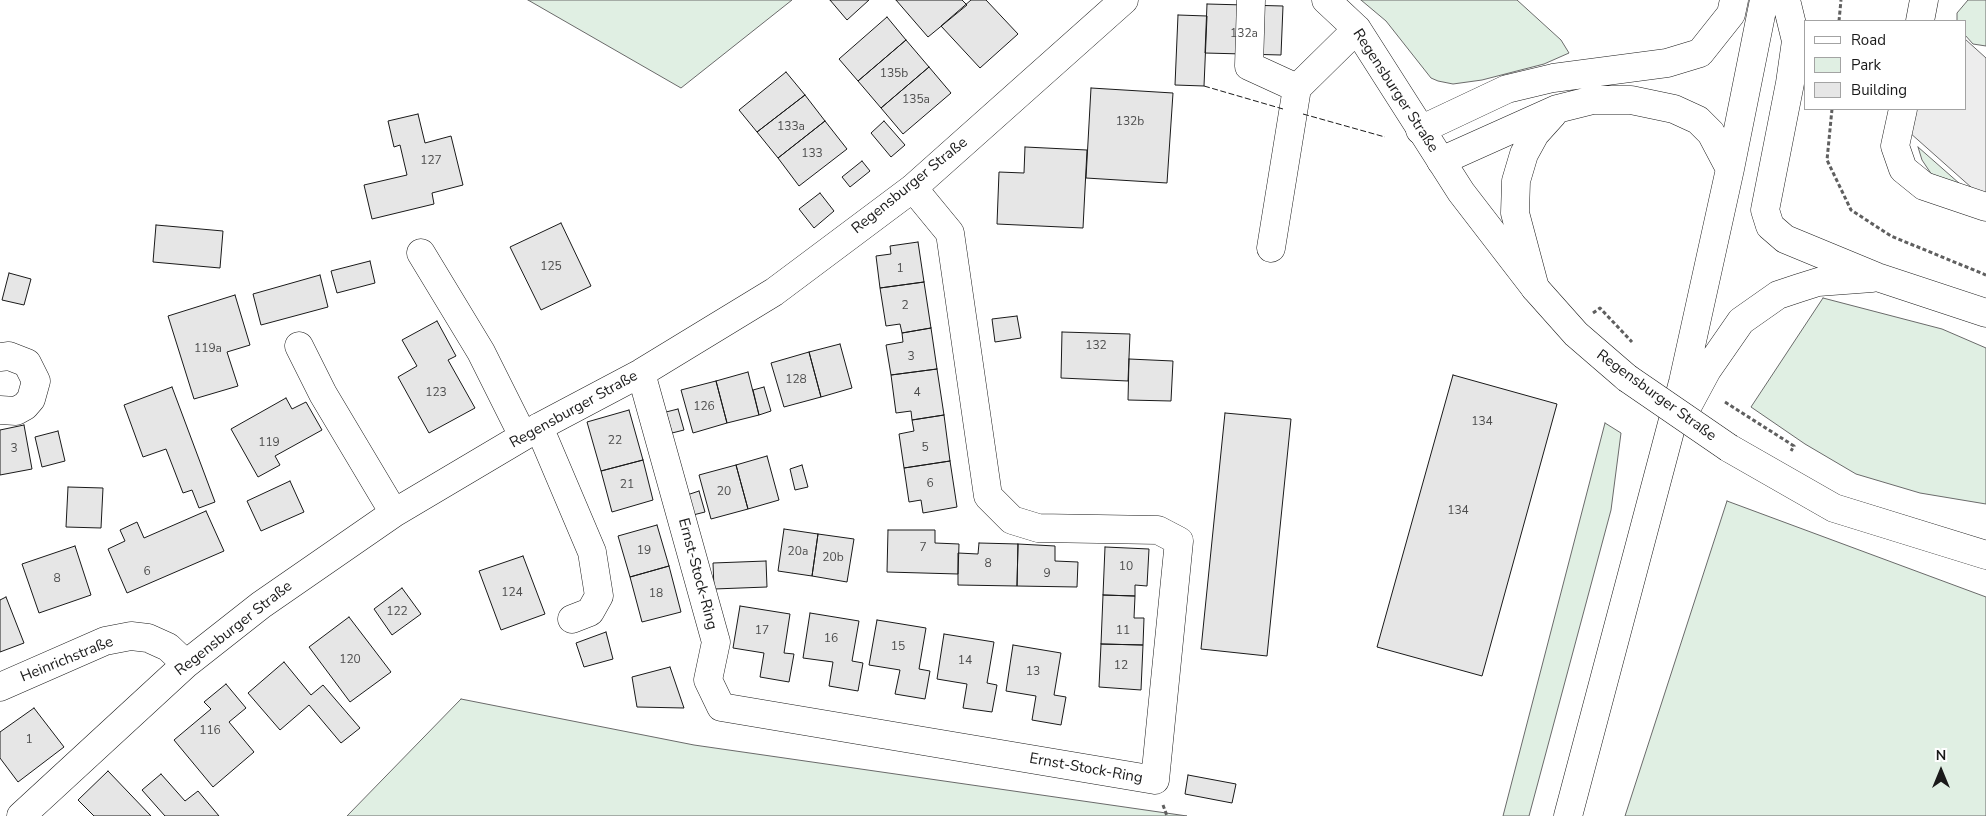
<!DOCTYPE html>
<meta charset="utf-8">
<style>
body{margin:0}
#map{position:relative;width:1986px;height:816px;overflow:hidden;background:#fff;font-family:"Nunito Sans",sans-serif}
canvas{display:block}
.legend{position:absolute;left:1804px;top:20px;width:162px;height:90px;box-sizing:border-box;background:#fff;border:1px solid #a3a3a3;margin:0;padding:6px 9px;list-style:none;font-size:15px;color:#1a1a1a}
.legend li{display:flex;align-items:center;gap:10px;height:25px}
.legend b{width:25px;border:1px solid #a3a3a3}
.north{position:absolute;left:1916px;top:746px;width:50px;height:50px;-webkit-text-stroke:4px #fff;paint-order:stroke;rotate:0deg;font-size:14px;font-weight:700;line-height:20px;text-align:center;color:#1a1a1a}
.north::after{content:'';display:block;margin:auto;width:18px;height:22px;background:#1a1a1a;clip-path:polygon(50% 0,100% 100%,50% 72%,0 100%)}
</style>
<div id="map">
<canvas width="1986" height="816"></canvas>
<ul class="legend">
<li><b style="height:6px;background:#fff"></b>Road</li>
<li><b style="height:14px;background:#e0efe3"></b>Park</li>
<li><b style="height:14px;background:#e6e6e6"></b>Building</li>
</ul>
<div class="north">N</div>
</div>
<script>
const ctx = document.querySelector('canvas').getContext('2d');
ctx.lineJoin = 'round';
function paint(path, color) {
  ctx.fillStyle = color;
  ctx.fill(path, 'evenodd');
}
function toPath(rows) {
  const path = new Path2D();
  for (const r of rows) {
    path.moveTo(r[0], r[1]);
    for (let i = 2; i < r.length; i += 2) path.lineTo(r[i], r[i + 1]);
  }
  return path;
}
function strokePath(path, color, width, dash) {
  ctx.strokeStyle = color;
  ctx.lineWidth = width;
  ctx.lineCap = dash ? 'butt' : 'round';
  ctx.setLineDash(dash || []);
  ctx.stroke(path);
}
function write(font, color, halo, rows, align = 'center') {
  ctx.font = font + ' "Nunito Sans",sans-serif';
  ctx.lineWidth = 4;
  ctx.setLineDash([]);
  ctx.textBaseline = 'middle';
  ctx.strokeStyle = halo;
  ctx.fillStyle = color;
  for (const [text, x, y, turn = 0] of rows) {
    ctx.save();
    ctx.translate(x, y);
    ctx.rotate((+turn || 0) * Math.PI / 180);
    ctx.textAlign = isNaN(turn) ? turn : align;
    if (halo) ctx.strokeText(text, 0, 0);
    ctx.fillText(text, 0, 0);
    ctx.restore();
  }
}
const green = toPath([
 [528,0,792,0,681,88,528,0],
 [1361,0,1517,0,1561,40,1569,53,1544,64,1482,80,1453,84,1438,81,1431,78,1386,21,1361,0],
 [1968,0,1986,0,1986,46,1973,44,1965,35,1965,21,1957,21,1957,13,1968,0],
 [1918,147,1968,191,1932,175,1922,160,1918,147],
 [1823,298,1942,329,1986,348,1986,504,1920,493,1856,474,1805,444,1751,407,1823,298],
 [1605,423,1621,433,1611,510,1529,816,1503,816,1605,423],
 [1727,501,1986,597,1986,816,1625,816,1727,501],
 [461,699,694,745,1187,816,347,816,461,699]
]);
paint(green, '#e0efe3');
strokePath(green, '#6a6a6a', 1);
const parking = toPath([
 [1965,39,1986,58,1986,198,1981,196,1900,124,1903,109,1965,109,1965,39]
]);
paint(parking, '#ededed');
strokePath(parking, '#6a6a6a', 1);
const building = toPath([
 [830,0,869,0,847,20,830,0],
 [896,0,962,0,967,5,928,37,896,0],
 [971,0,986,0,1018,34,980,68,941,26,971,0],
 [1207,4,1283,6,1281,55,1205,53,1207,4],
 [1178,15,1207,16,1204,86,1175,85,1178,15],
 [887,17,906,40,858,81,839,59,887,17],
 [906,40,929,67,881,108,858,81,906,40],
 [929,67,951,93,903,134,881,108,929,67],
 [786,72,805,95,757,132,739,110,786,72],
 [1091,88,1173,93,1167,183,1086,178,1091,88],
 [805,95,825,121,778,158,757,132,805,95],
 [418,114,425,143,451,136,463,185,432,193,434,204,372,219,364,185,407,175,400,145,394,147,388,121,418,114],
 [825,121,847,149,799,186,778,158,825,121],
 [884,121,905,145,891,157,871,133,884,121],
 [1025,147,1087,150,1083,228,997,224,999,172,1024,173,1025,147],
 [862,161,870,171,850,187,842,177,862,161],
 [820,193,834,211,814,228,799,209,820,193],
 [561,223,591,286,541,310,510,247,561,223],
 [156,225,223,231,220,268,153,262,156,225],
 [918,242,924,282,880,288,876,256,891,254,890,246,918,242],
 [370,261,375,283,337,293,331,271,370,261],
 [9,273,31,279,24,305,2,300,9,273],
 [320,275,328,307,261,325,253,294,320,275],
 [924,282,931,328,902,333,900,324,886,326,880,288,924,282],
 [235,295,250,345,227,352,238,386,194,399,168,316,235,295],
 [1017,316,1021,338,995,342,992,319,1017,316],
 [437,321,456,356,448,360,475,408,429,433,398,377,417,366,402,340,437,321],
 [931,328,937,369,891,375,886,345,903,342,902,333,931,328],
 [1062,332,1130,334,1128,381,1061,378,1062,332],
 [840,344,852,388,821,397,809,352,840,344],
 [809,352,821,397,784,407,771,363,809,352],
 [1129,359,1173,361,1171,401,1128,400,1129,359],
 [937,369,944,415,912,420,911,411,896,413,891,375,937,369],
 [748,372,759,415,727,423,716,381,748,372],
 [1453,375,1557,404,1482,676,1377,647,1453,375],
 [716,381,727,423,693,433,681,390,716,381],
 [172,387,215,502,199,508,192,490,183,493,166,449,143,457,124,405,172,387],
 [764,387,771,411,759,415,753,390,764,387],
 [286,398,292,409,306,402,322,430,275,456,280,465,258,477,231,429,286,398],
 [678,409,684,430,672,433,666,412,678,409],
 [629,410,643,460,601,471,587,422,629,410],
 [1225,413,1291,419,1267,656,1201,649,1225,413],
 [944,415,950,461,904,468,899,434,914,431,912,420,944,415],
 [24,425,32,469,0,475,0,430,24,425],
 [58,431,65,461,42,467,35,437,58,431],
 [767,456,779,500,748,509,736,465,767,456],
 [643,460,653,500,612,512,601,471,643,460],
 [950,461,957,507,923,513,921,500,909,502,904,468,950,461],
 [736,465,748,509,711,519,699,475,736,465],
 [802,465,808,487,795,490,790,469,802,465],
 [290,481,304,512,261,531,247,501,290,481],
 [68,487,103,488,101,528,66,527,68,487],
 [699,491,705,512,693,515,687,495,699,491],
 [206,511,224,551,127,593,108,549,125,541,120,530,137,522,144,538,206,511],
 [657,525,669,566,630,577,618,536,657,525],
 [784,529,818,534,812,576,778,571,784,529],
 [888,530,935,530,935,543,959,544,958,574,887,572,888,530],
 [818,534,854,539,847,582,812,576,818,534],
 [979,543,1018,544,1017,586,958,585,958,553,978,554,979,543],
 [1018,544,1055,546,1055,561,1078,562,1077,587,1017,586,1018,544],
 [75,546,91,595,39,613,22,564,75,546],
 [1105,547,1149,549,1147,586,1135,585,1135,596,1103,595,1105,547],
 [523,556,545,614,501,630,479,571,523,556],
 [766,561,767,587,714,589,713,563,766,561],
 [669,566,681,612,642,622,630,577,669,566],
 [402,588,421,614,392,635,374,609,402,588],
 [1103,595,1135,596,1134,618,1144,618,1143,645,1101,644,1103,595],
 [6,597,24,643,0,652,0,600,6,597],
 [740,606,790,614,784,653,794,654,789,682,760,677,764,653,733,648,740,606],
 [810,613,859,621,852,661,863,663,858,691,829,686,833,662,803,658,810,613],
 [349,617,391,672,350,702,309,647,349,617],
 [877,620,926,628,919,669,930,671,925,699,895,694,900,670,869,665,877,620],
 [606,632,613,659,584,667,576,643,606,632],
 [944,634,994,642,987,683,997,685,992,712,963,708,967,684,937,679,944,634],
 [1101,644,1143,645,1141,690,1099,687,1101,644],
 [1013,645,1061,653,1054,695,1066,697,1061,725,1032,720,1036,696,1006,691,1013,645],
 [284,662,311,695,323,685,360,728,341,743,309,705,280,730,248,693,284,662],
 [670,667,684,708,637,707,632,677,670,667],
 [226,684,246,708,229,722,254,752,213,787,174,740,211,709,204,702,226,684],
 [34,708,64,747,18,782,0,758,0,732,34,708],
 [108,771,151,816,94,816,78,800,108,771],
 [161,774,185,801,198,791,219,816,165,816,142,790,161,774],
 [1188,775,1236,784,1232,803,1185,794,1188,775]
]);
paint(building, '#e6e6e6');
strokePath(building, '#1a1a1a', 1);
const minor = toPath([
 [1251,0,1249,66,1297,88],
 [1326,0,1357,29,1461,192,1535,288,1576,334,1627,378],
 [1920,21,1924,0],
 [1903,109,1895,146,1903,169,1924,186,1986,207],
 [1271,248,1297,88,1357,29],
 [421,253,481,352,523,436],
 [299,346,323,394,394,513],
 [0,357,9,356,27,363,36,381,31,399,25,406,16,411,0,410],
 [641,373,716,642,708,680,721,707,1155,780,1179,541,1158,530,1038,528,1012,520,988,496,950,233,913,188],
 [539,427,592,552,599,596,590,612,572,619],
 [1729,448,1834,508,1986,555],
 [0,687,105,641,131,636,148,638,168,647,186,664],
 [21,816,186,664,261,605,394,513,539,427,641,373,774,292,913,188,1124,0]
]);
const highway = toPath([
 [1786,0,1796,41,1790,83,1765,210,1770,226,1785,239,1877,277,1986,313],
 [1420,130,1507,89,1553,78,1667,63,1700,53,1731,14,1734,0],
 [1441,161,1557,109,1593,100,1631,100,1674,109,1698,120,1711,133,1730,169],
 [1535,288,1515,213,1516,181,1524,154,1535,134,1553,114],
 [1686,409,1707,370,1741,321,1778,295,1799,288,1818,282,1872,278],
 [1568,816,1683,382,1730,169,1764,0]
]);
strokePath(minor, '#1a1a1a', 29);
strokePath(highway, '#1a1a1a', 29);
strokePath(toPath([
 [1839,21,1841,0],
 [1832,109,1827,160,1851,210,1891,236,1986,275],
 [1593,313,1600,308,1632,342],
 [1725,402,1794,446,1791,451],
 [1163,805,1167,816]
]), '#5f5f5f', 3, [4, 2.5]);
strokePath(minor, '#fff', 28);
strokePath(highway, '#fff', 28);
const minorBridge = toPath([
 [1627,378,1729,448]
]);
strokePath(minorBridge, '#1a1a1a', 29, []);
strokePath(minorBridge, '#fff', 28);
strokePath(toPath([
 [1204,86,1283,109],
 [1303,114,1385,137]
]), '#1a1a1a', 1, [6, 2.5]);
write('12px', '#4d4d4d', null, [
 ["132a",1244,34],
 ["135b",894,74],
 ["135a",916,100],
 ["132b",1130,122],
 ["133a",791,127],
 ["133",812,154],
 ["127",431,161],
 ["125",551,267],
 ["1",900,269],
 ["2",905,306],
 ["132",1096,346],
 ["119a",208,349],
 ["3",911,357],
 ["128",796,380],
 ["123",436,393],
 ["4",917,393],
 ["126",704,407],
 ["134",1482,422],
 ["22",615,441],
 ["119",269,443],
 ["5",925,448],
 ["3",14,449],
 ["6",930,484],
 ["21",627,485],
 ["20",724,492],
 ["134",1458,511],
 ["7",923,548],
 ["19",644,551],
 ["20a",798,552],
 ["20b",833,558],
 ["8",988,564],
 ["10",1126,567],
 ["6",147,572],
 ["9",1047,574],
 ["8",57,579],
 ["124",512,593],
 ["18",656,594],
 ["122",397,612],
 ["17",762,631],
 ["11",1123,631],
 ["16",831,639],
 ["15",898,647],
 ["120",350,660],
 ["14",965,661],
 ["12",1121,666],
 ["13",1033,672],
 ["116",210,731],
 ["1",29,740]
]);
write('15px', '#1a1a1a', '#fff', [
 ["Regensburger Straße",1395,91,57],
 ["Regensburger Straße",910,186,-39],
 ["Regensburger Straße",1656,396,36],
 ["Regensburger Straße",574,410,-29],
 ["Ernst-Stock-Ring",697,574,75],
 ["Regensburger Straße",234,629,-38],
 ["Heinrichstraße",67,660,-22],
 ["Ernst-Stock-Ring",1086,769,10]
]);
</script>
